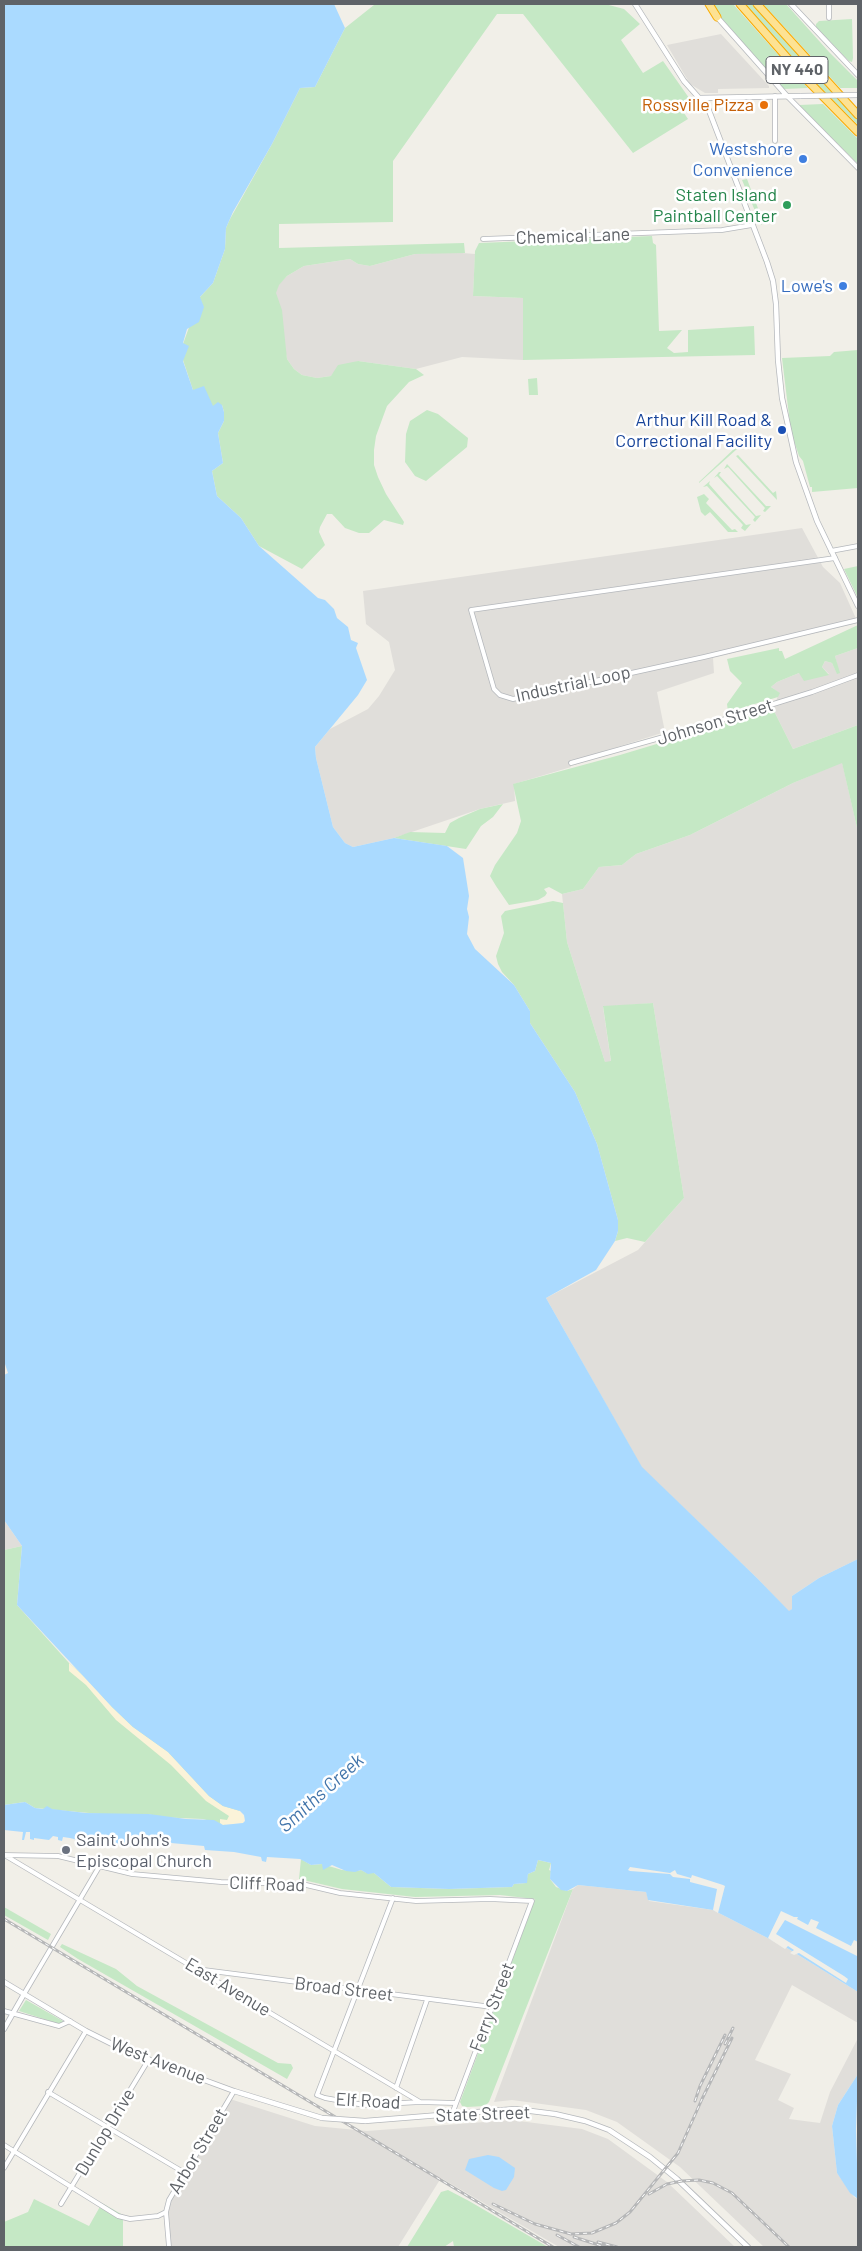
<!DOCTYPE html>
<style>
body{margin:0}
#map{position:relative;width:862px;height:2251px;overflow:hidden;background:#f1efe8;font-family:Barlow,sans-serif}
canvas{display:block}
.frame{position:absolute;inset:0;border:5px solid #5f6368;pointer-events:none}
</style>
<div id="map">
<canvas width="862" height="2251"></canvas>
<div class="frame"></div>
</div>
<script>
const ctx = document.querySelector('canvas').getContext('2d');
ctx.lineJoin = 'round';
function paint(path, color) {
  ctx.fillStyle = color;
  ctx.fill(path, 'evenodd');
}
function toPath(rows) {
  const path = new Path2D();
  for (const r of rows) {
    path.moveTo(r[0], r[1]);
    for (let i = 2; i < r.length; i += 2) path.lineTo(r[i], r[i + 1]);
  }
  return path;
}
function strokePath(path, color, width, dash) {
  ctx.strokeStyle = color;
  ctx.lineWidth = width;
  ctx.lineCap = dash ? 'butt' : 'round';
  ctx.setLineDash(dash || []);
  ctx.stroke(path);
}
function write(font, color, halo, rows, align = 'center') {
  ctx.font = font + ' Barlow,sans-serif';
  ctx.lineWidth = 5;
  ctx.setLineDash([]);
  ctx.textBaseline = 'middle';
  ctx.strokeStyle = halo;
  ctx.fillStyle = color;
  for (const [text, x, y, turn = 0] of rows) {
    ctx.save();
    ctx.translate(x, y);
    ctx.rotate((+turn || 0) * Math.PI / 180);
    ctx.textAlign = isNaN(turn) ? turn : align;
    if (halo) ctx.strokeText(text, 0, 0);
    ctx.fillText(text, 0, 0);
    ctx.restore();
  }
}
paint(toPath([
 [721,34,769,86,769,88,718,89,718,93,705,93,690,84,667,45],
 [450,252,475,254,473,296,523,298,523,360,462,357,416,369,358,361,331,376,317,378,302,375,294,369,287,359,275,293,278,285,287,276,304,266,350,259,358,264,370,266,415,254],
 [802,528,823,567,840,583,858,623,713,658,714,673,657,692,665,732,570,762,571,767,514,784,515,801,480,809,394,838,353,847,345,843,333,827,316,758,315,747,330,729,368,709,379,696,395,670,389,642,366,624,363,591],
 [858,648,858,725,793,749,773,709,779,693,771,687,777,682,799,673,829,674,822,667,825,661,832,663,837,673,839,673,835,656],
 [842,762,858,832,858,1559,819,1578,792,1596,792,1609,789,1612,757,1578,642,1468,546,1298,638,1250,684,1198,653,1003,603,1007,611,1062,605,1062,567,942,562,894,583,889,599,867,622,865,636,854,690,835,793,783],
 [4,1520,22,1546,4,1550],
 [578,1885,646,1892,649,1901,713,1910,787,1948,858,1992,858,2023,792,1985,755,2060,791,2074,778,2100,794,2108,789,2119,820,2123,830,2092,858,2038,858,2074,838,2105,832,2126,837,2173,854,2197,858,2199,858,2247,764,2247,680,2167,617,2122,586,2110,512,2100,494,2102,573,1889],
 [230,2099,315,2126,367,2131,511,2120,582,2129,608,2139,667,2182,735,2247,559,2247,441,2178,398,2247,168,2247,164,2211,171,2191]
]), '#e0deda');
paint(toPath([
 [605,4,624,9,640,24,621,40,643,73,663,61,694,105,684,113,688,119,633,153,523,14,497,14,393,161,393,222,279,224,279,248,464,243,465,253,415,254,370,266,358,264,350,259,304,266,287,276,279,285,276,293,282,310,287,359,294,369,302,375,317,378,331,376,338,365,358,361,416,369,424,375,409,382,387,406,376,436,374,450,374,465,378,477,386,494,404,522,403,525,384,520,369,533,359,533,345,528,332,514,327,514,320,527,319,532,325,545,302,569,259,546,241,518,217,496,212,471,223,463,218,433,224,421,224,412,222,405,213,407,193,390,183,360,183,344,200,297,213,283,225,249,226,228,230,219,272,144,300,88,315,87,345,28,374,5],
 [712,4,733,4,808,88,783,89,717,13],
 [744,4,753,4,825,85,858,118,858,125,797,65],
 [763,4,786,4,829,52,858,81,858,88,840,88],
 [852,19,853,58,852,62,849,61,816,27,816,24,819,21],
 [823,104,858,139,858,164,799,105],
 [747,179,759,211,765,217,764,222,761,225,742,180],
 [652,236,653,243,656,245,659,331,682,330,667,348,674,353,688,352,688,330,754,326,755,355,523,360,523,298,473,296,475,251,479,243],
 [858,350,858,488,812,492,812,487,810,487,803,461,799,456,791,432,782,358,830,356,834,352],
 [537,378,538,395,529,395,528,379],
 [427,410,438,414,468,438,467,447,426,481,415,476,405,462,406,434,410,421],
 [735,448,737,449,699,483,699,482],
 [738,455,773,493,776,491,777,500,736,456],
 [727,464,766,506,771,506,765,512,763,511,765,508,728,467,724,469],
 [719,472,721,472,719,475,756,516,761,515,755,522,753,520,755,517,717,476,714,478],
 [710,481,709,484,731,509,746,525,751,524,745,531,741,528,743,525,707,486,703,487],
 [704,494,709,499,706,503,732,530,735,529,738,532,728,532,710,512,705,516,701,512,697,497],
 [858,566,858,598,844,569],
 [858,625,858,648,835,656,840,673,837,674,832,663,825,661,822,667,829,675,804,681,799,673,777,682,771,687,780,693,778,697,728,712,727,704,742,683,730,671,727,659,779,648,779,651,782,651,785,659],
 [773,709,793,749,858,725,858,832,842,763,793,783,690,835,636,854,622,865,599,867,583,889,562,894,549,887,544,889,547,893,545,896,538,900,509,905,496,886,490,876,495,865,517,833,521,821,513,784,620,755],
 [503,804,493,817,481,826,466,849,394,838,410,832,445,833,450,823,459,818,480,809],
 [553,901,563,903,567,942,605,1062,611,1061,603,1006,653,1003,684,1198,645,1242,627,1238,615,1241,618,1231,618,1220,597,1144,575,1092,530,1023,530,1011,514,985,502,972,498,964,496,956,504,933,501,916,505,911],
 [22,1546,17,1605,69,1663,240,1811,225,1825,203,1819,157,1817,149,1814,100,1814,35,1808,25,1802,4,1805,4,1550],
 [301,1859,311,1865,322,1864,342,1870,358,1871,361,1870,367,1873,374,1873,391,1887,449,1889,512,1887,514,1884,526,1883,528,1874,535,1871,538,1860,551,1863,549,1870,551,1871,550,1879,556,1887,567,1891,573,1889,489,2102,485,2106,467,2107,462,2106,460,2102,535,1899,500,1895,415,1897,342,1889,299,1879],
 [4,1907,51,1934,48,1940,4,1915],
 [62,1944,116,1969,137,1986,278,2063,291,2064,293,2068,287,2079,78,1959,60,1947],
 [26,2000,63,2021,63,2023,56,2023,19,2011],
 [448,2190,469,2201,548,2247,454,2247,453,2241,444,2247,407,2247,441,2192],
 [34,2199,89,2226,102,2203,123,2215,123,2247,4,2247,4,2222,28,2212]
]), '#c5e8c5');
paint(toPath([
 [69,1663,88,1680,112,1707,133,1727,168,1752,209,1796,223,1806,240,1811,245,1818,243,1823,223,1825,220,1823,220,1819,227,1820,229,1816,206,1801,171,1765,116,1720,86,1685,69,1671]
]), '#fbf3d9');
paint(toPath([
 [4,4,334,4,345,28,315,87,300,88,272,144,233,212,226,228,225,249,213,283,200,297,204,307,199,322,187,329,183,343,189,346,183,361,193,390,204,386,213,406,218,402,222,405,224,412,224,421,218,433,223,463,212,471,217,496,241,518,259,546,318,598,325,600,334,609,337,618,348,627,351,640,358,643,356,648,367,680,358,695,315,747,316,758,333,827,345,843,353,847,394,838,447,846,463,858,469,896,467,909,469,917,467,934,475,949,514,985,530,1011,530,1023,575,1092,597,1144,618,1220,618,1231,615,1241,596,1270,546,1298,642,1467,757,1578,789,1611,792,1609,792,1596,819,1578,858,1559,858,1992,787,1948,713,1910,648,1900,646,1892,578,1885,567,1891,561,1890,550,1879,551,1863,538,1860,535,1871,528,1874,527,1883,514,1884,512,1887,449,1889,391,1887,374,1873,368,1874,361,1870,355,1872,346,1871,332,1865,323,1870,322,1864,311,1865,300,1859,267,1857,266,1862,262,1861,261,1857,234,1852,205,1850,204,1846,149,1841,147,1846,132,1844,130,1847,128,1844,78,1842,78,1840,70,1838,63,1837,62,1841,58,1840,58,1837,53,1836,49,1840,34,1838,34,1840,30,1839,30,1832,26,1832,24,1840,22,1840,23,1832,4,1830,4,1805,25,1802,35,1808,43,1809,47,1806,52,1809,86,1813,149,1814,186,1819,214,1820,223,1825,243,1823,245,1821,244,1815,240,1811,223,1806,209,1796,168,1752,133,1727,112,1707,17,1605,22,1546,4,1520,4,1375,8,1373,4,1361],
 [858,2074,856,2129,858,2199,850,2193,837,2173,832,2126,838,2105],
 [488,2155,499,2157,515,2168,514,2177,506,2190,502,2191,494,2188,465,2170,469,2159]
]), '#aadaff');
paint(toPath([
 [630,1867,670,1873,675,1870,677,1874,691,1878,692,1875,723,1885,725,1886,718,1913,713,1910,717,1889,690,1882,690,1879,673,1877,670,1874,630,1871,628,1870],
 [781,1911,794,1917,798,1917,797,1919,808,1925,811,1919,819,1922,816,1928,851,1946,854,1940,858,1942,857,1956,785,1920,776,1934,844,1976,848,1979,846,1983,799,1953,794,1955,790,1953,794,1950,788,1946,785,1949,768,1938]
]), '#f1efe8');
const minor = toPath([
 [829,4,829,18],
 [775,96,775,141],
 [787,96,858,168],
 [483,239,722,230,752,225],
 [831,551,858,546],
 [835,558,471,610,494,689,500,695,513,699,704,657,858,620],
 [571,763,706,725,812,692,858,675],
 [4,1855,58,1856,132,1874,221,1882,302,1884,340,1893,416,1901,490,1899,532,1901,452,2114],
 [6,1856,420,2102,456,2103],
 [393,1898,317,2095,325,2098,364,2105,420,2102],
 [204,1970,492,2007],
 [24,1994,99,1867],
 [4,2011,59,2026,70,2021],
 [396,2088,427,2000],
 [48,2092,185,2173],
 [4,2145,118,2216,130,2219,158,2216,166,2212,169,2200,234,2091],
 [4,2168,86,2031],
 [61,2204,149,2059],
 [166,2212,169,2247]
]);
const tertiary = toPath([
 [635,4,684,81,708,108,767,262,773,281,776,304,778,360,782,398,796,462,817,521,858,606],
 [791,4,858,75],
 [717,17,787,96],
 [700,98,801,96],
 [4,1982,86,2031,128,2052,234,2091,322,2118],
 [4,2029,24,1994],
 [365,2121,515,2109,555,2114,585,2121,609,2130,650,2157,677,2179,748,2247]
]);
const motorway = toPath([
 [709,4,717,17],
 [740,4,804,77,858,132],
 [757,4,858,115]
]);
strokePath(minor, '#b5b8bc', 5.5);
strokePath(tertiary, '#b5b8bc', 6);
strokePath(motorway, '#f9ab00', 9);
strokePath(minor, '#fff', 4);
strokePath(tertiary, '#fff', 4.5);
strokePath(motorway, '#fde293', 7);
const rail = toPath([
 [4,1919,553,2247],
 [725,2044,733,2028],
 [695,2101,700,2086,725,2035],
 [649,2194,667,2184,682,2181,699,2180,713,2183,732,2193,789,2247],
 [493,2204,535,2224,571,2234,592,2233,616,2223,630,2212,678,2153,702,2099,732,2038],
 [557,2235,579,2247],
 [574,2237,605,2247],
 [598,2242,617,2247]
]);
strokePath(rail, '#b6b7b8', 3);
strokePath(rail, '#fff', 1, [4]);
const tertiaryBridge = toPath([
 [801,96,858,95],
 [322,2118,365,2121]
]);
strokePath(tertiaryBridge, '#b5b8bc', 6, []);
strokePath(tertiaryBridge, '#fff', 4.5);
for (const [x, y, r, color] of [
 [764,105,5,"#e8710a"],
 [803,159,5,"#3f7fe0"],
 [787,205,5,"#2e9e5b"],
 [843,286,5,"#3f7fe0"],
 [782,430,5,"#1a4fb4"],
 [66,1850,5,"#6b7280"]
]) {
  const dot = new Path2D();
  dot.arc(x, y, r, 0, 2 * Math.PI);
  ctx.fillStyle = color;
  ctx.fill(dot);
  strokePath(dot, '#fff', 2);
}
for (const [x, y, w] of [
 [797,70,62]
]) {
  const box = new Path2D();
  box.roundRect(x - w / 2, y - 13.5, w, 27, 4);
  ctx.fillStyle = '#fff';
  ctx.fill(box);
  strokePath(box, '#5f6368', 1);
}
write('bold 16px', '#5f6368', null, [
 ["NY 440",797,70]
]);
write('18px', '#c56008', '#fff', [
 ["Rossville Pizza",754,105]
], 'right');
write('18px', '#366cbe', '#fff', [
 ["Westshore",793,149],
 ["Convenience",793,170],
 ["Lowe's",833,286]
], 'right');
write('18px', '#27864d', '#fff', [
 ["Staten Island",777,195],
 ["Paintball Center",777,216]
], 'right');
write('18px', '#5f6368', '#fff', [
 ["Chemical Lane",573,236,-2],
 ["Industrial Loop",573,684,-12],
 ["Johnson Street",715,722,-17],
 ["Cliff Road",267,1884,2],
 ["East Avenue",228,1987,31],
 ["Broad Street",344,1989,7],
 ["Ferry Street",492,2007,-69],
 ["West Avenue",158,2061,21],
 ["Elf Road",368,2101,3],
 ["State Street",483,2114,-2],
 ["Dunlop Drive",105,2132,-59],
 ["Arbor Street",198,2151,-59]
]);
write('18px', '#164399', '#fff', [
 ["Arthur Kill Road &",772,420],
 ["Correctional Facility",772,441]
], 'right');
write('18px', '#5b616d', '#fff', [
 ["Saint John's",76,1840],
 ["Episcopal Church",76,1861]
], 'left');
write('italic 19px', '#4174aa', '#fff', [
 ["Smiths Creek",321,1793,-42]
]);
</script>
